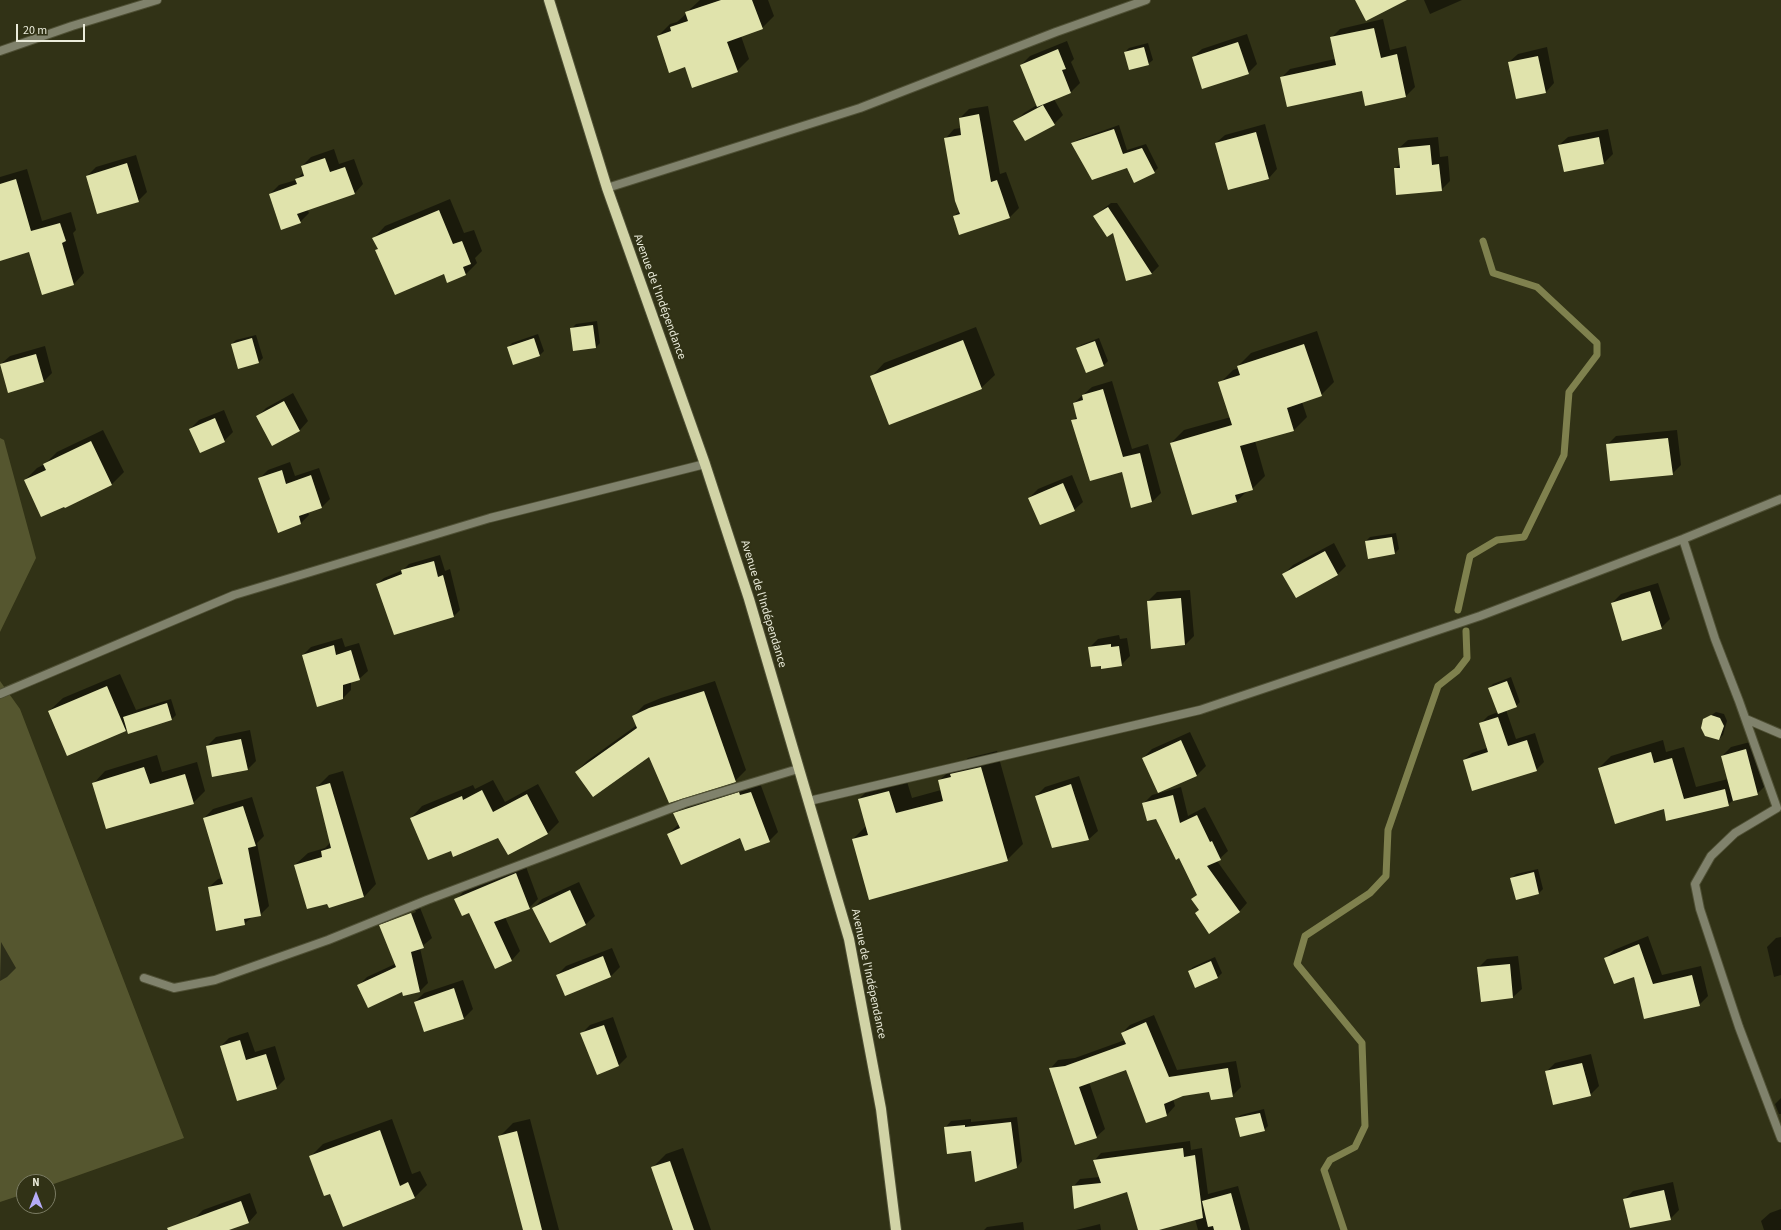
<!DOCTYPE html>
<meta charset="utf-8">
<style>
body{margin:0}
#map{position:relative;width:1781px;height:1230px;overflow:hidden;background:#313216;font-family:"Source Sans 3",sans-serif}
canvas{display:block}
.north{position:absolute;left:16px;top:1174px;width:40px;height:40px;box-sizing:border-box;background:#313216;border:1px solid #7b7c64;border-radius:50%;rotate:0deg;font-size:11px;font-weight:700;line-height:16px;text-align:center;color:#eaebda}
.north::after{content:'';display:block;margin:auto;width:14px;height:18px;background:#b6acf8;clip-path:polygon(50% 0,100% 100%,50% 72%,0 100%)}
.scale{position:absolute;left:16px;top:24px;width:69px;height:18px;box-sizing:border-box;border:2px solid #eaebda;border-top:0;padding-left:5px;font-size:12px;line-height:14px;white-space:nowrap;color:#eaebda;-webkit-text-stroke:3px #313216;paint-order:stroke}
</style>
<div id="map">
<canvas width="1781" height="1230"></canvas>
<div class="north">N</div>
<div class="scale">20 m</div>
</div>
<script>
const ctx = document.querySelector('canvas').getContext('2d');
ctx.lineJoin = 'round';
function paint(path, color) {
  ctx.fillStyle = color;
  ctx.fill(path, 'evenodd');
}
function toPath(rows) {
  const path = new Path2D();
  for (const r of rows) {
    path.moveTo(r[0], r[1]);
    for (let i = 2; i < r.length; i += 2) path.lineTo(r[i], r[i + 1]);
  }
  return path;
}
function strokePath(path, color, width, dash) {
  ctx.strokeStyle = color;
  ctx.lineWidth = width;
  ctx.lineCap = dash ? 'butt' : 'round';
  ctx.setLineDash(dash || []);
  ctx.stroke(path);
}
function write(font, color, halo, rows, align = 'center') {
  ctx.font = font + ' "Source Sans 3",sans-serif';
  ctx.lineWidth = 4;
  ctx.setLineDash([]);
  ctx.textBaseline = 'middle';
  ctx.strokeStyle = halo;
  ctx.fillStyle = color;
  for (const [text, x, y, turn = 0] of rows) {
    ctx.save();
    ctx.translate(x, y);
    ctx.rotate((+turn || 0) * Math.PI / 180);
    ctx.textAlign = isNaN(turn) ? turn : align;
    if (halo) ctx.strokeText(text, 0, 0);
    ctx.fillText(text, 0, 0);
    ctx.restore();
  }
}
paint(toPath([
 [0,438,4,440,36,558,0,632],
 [0,681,20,709,184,1138,48,1186,48,1182,24,1182,24,1194,0,1202]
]), '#55562f');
paint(toPath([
 [700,0,768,0,774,16,762,28,741,36,749,59,737,71,686,66,658,36,670,24,677,22,686,14,686,13],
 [1424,0,1462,0,1430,14],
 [1383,19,1390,50,1406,46,1415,87,1406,96,1366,104,1363,90,1281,78,1290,69,1335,59,1331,38,1340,29],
 [1247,34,1257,64,1248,73,1193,57,1202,49],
 [1067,41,1074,59,1071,62,1080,83,1071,92,1054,99,1063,115,1054,124,1015,122,1024,113,1037,105,1021,65,1030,56],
 [1148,43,1153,60,1148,64,1125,52,1129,48],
 [1547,47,1554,83,1546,92,1509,62,1518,54],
 [988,106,1000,174,1006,172,1019,208,1010,217,960,234,954,216,960,211,946,138,954,129,961,128,960,118,969,109],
 [1265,124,1277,169,1269,178,1216,143,1225,135],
 [1119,125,1127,150,1146,144,1158,168,1154,172,1127,166,1073,144,1077,140],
 [1608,129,1613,154,1604,163,1565,171,1559,145,1568,137],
 [1438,137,1440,157,1448,156,1450,181,1441,190,1395,169,1401,163,1399,148,1408,140],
 [334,149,339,164,354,159,363,184,355,193,307,209,309,213,300,222,270,194,279,185,296,180,304,172,302,166,311,157],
 [136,155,147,192,138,201,87,176,96,167],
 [27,169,42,221,71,212,76,230,73,233,84,273,74,284,30,251,0,260,0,177],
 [450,199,464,233,474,230,482,251,475,258,477,263,465,275,377,250,378,249,374,238,385,226],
 [1111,203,1117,203,1159,266,1152,273,1126,280,1114,232,1094,216],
 [597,321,600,343,596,347,571,329,576,324],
 [976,327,995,375,981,388,871,377,884,363],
 [1317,331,1334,382,1321,395,1302,402,1307,417,1294,430,1255,441,1265,476,1252,489,1247,491,1237,501,1171,443,1184,430,1231,417,1220,383,1233,370,1239,368,1238,366,1251,353],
 [538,334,544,351,540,355,514,364,508,348,512,343],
 [256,335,263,358,259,362,232,344,236,340],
 [1099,338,1108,361,1104,365,1086,372,1077,349,1081,345],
 [45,346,52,373,43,382,1,364,10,356],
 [1112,381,1132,449,1148,444,1161,493,1152,502,1073,421,1077,416,1074,403,1092,387],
 [293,393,308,421,300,430,273,445,257,417,266,408],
 [224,410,233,432,224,441,190,429,199,420],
 [103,430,124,472,112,484,25,480,37,468,45,464,57,452],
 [1677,430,1681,465,1672,474,1607,445,1616,436],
 [290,462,295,476,319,468,330,499,322,507,308,512,309,515,301,523,260,478,268,470],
 [1072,475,1083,502,1074,510,1029,498,1038,489],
 [1396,533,1399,549,1395,553,1366,541,1370,537],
 [1334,543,1346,566,1338,574,1284,574,1293,565],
 [440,555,445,571,450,569,460,610,454,616,377,584,384,578,403,570,409,564],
 [1658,583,1670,619,1661,628,1612,603,1621,594],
 [1190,590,1194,636,1185,645,1148,601,1157,592],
 [1119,635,1120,639,1127,638,1130,656,1121,665,1102,665,1089,648,1098,639],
 [342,638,345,647,359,643,368,671,359,679,351,681,351,690,343,698,303,655,311,647],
 [120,674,136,710,171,699,176,715,171,720,127,728,125,730,49,711,63,698],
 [1511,677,1520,702,1516,706,1506,710,1516,739,1535,733,1544,762,1536,770,1464,760,1472,753,1487,748,1480,724,1488,716,1498,712,1489,688,1493,684],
 [715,681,746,770,735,781,650,755,576,772,587,761,637,725,633,716,644,705,661,698],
 [1716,712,1724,714,1727,721,1723,735,1719,739,1704,720],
 [250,730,256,761,247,770,207,746,216,737],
 [1190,732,1206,766,1197,775,1158,792,1143,758,1152,749],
 [1663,740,1666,752,1684,747,1696,787,1728,779,1722,756,1731,747,1754,741,1766,785,1757,794,1732,801,1728,805,1664,808,1599,768,1611,756],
 [997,751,1023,844,1007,860,853,839,866,826,859,799,875,783,905,775,912,798,941,790,939,781,955,765,963,763,968,758],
 [157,755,162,772,197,762,205,791,193,803,93,784,105,771],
 [343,771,376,884,364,897,328,902,295,865,308,853,325,848,330,843,317,787,329,775],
 [1079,776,1098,831,1089,839,1053,847,1036,796,1045,787],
 [493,780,505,802,538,784,559,822,548,833,509,854,499,836,451,849,411,818,422,806,473,785,475,789],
 [760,783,778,832,769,841,741,836,668,834,679,824,674,814,683,805],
 [1181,787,1188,816,1205,807,1228,851,1217,861,1247,903,1239,912,1200,910,1192,899,1198,894,1180,857,1156,818,1144,803,1152,795],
 [252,797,264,836,257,843,269,906,260,915,252,917,244,924,209,887,218,879,223,878,204,818,213,809],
 [525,864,538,899,529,908,505,917,520,951,512,960,470,912,456,900,464,891],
 [1538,869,1543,889,1539,893,1512,878,1516,874],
 [579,882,595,916,586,924,550,942,534,908,542,899],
 [419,905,432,938,420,948,428,983,420,991,359,985,367,977,395,964,380,926,388,917],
 [415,910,416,912,389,923,389,920],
 [1648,936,1662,975,1701,966,1708,996,1699,1005,1645,1017,1635,976,1605,958,1614,950],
 [1781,937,1781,975,1774,977,1767,947,1776,938],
 [1,942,16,968,7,977,0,981],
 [612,948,620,967,611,976,565,994,557,975,566,966],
 [1518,956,1522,989,1513,997,1482,1001,1478,968,1487,959],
 [1215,957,1222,973,1218,977,1196,986,1189,971,1193,967],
 [463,980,473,1009,464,1018,425,1031,415,1002,424,993],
 [1154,1015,1177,1070,1236,1061,1241,1087,1232,1096,1210,1091,1183,1095,1173,1099,1175,1106,1167,1115,1146,1121,1126,1068,1089,1082,1105,1129,1096,1137,1050,1069,1058,1060,1075,1058,1125,1040,1122,1033,1130,1025],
 [613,1017,627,1057,618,1066,581,1034,590,1025],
 [248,1032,255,1052,275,1046,285,1079,276,1088,221,1046,229,1038],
 [1591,1054,1599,1086,1590,1095,1546,1072,1555,1063],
 [1781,1098,1781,1114,1779,1114,1775,1104],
 [1264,1109,1268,1126,1264,1130,1236,1119,1241,1115],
 [1017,1117,1022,1161,1016,1168,972,1150,945,1128,951,1121,971,1119,971,1122],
 [392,1119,412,1174,420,1171,427,1185,415,1197,330,1193,311,1156,323,1144],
 [530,1119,559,1230,524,1230,499,1137,513,1123],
 [1190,1141,1191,1150,1202,1148,1208,1194,1238,1186,1250,1230,1198,1230,1195,1219,1155,1230,1139,1230,1128,1191,1073,1187,1080,1179,1100,1177,1094,1161,1101,1153],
 [683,1148,711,1230,674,1230,652,1168,666,1154],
 [1673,1182,1679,1210,1670,1219,1624,1200,1633,1191],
 [250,1193,257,1213,249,1222,226,1230,199,1230,195,1218,203,1210],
 [1781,1209,1781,1230,1764,1230,1761,1221,1770,1213],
 [1023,1222,1024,1230,984,1230,987,1227],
 [1100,1224,1101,1230,1076,1230]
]), '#0007');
strokePath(toPath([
 [1458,610,1470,556,1497,540,1524,537,1564,455,1569,392,1597,355,1597,343,1537,287,1493,273,1483,241],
 [1344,1230,1324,1170,1330,1160,1355,1147,1365,1126,1362,1043,1297,964,1305,936,1370,893,1386,876,1388,830,1438,686,1457,671,1467,658,1466,631]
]), '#7f814e', 7);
paint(toPath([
 [721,0,752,0,763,29,727,42,738,72,692,88,685,67,669,73,657,36,671,31,670,27,688,21,685,12],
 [1355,0,1407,0,1366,21],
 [1374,28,1381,58,1397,54,1406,97,1365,106,1362,91,1287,107,1280,77,1336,65,1330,37],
 [1238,42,1249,74,1202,89,1192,57],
 [1144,47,1149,65,1129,70,1124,52],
 [1058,49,1066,69,1062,70,1071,93,1037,107,1020,65],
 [1538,56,1546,93,1516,99,1508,62],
 [1043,105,1055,125,1025,141,1013,121],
 [979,114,991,182,997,180,1010,218,959,235,953,216,960,214,955,201,944,138,961,135,959,118],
 [1114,129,1123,154,1142,148,1155,173,1134,183,1127,168,1092,180,1071,143],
 [1256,132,1269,179,1228,190,1215,143],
 [1599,137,1604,164,1564,172,1558,145],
 [1430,145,1432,165,1439,164,1442,191,1396,195,1394,168,1400,168,1398,148],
 [325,158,330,172,345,167,355,194,297,214,301,223,281,230,269,194,297,184,295,179,304,176,301,166],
 [127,163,139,202,97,214,86,176],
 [16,179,31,231,60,223,66,241,62,243,74,285,42,295,29,252,0,261,0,184],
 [1108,207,1122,228,1152,274,1126,281,1113,233,1107,237,1093,216],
 [439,210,453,244,462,241,471,264,463,267,466,275,447,283,444,274,395,295,375,250,378,249,372,238],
 [593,325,596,348,573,351,570,328],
 [252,338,259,363,238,369,231,344],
 [534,338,540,356,513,365,507,347],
 [963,340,982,389,889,425,870,376],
 [1095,341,1104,366,1086,373,1076,348],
 [1304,344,1322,396,1287,408,1294,431,1240,446,1253,490,1235,495,1237,502,1192,515,1170,443,1232,425,1218,382,1240,375,1237,366],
 [36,354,44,382,8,393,0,364],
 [1103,389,1123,457,1140,453,1152,502,1131,508,1122,472,1090,481,1071,420,1077,419,1073,403,1083,400,1082,395],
 [284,401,300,431,272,446,256,416],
 [215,418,225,442,200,453,189,429],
 [1668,438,1673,475,1610,481,1606,444],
 [91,441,112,485,65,508,64,507,41,517,24,480,46,470,43,464],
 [282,470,286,484,311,475,322,508,299,516,301,524,278,533,258,478],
 [1063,483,1075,511,1040,525,1028,498],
 [1392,537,1395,554,1368,559,1365,541],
 [1325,551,1338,575,1296,598,1282,574],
 [434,561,438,577,443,575,454,617,394,635,376,584,402,574,401,570],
 [1650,591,1662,629,1622,641,1611,603],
 [1181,598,1185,645,1151,649,1147,601],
 [1111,644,1111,647,1119,646,1122,666,1101,669,1101,666,1091,667,1088,647],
 [334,645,336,655,351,650,360,680,343,685,343,699,317,707,302,655],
 [1507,681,1517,707,1498,714,1488,688],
 [107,686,126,731,67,756,48,711],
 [704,691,736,782,669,803,649,757,593,797,575,772,637,728,632,716,649,708],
 [167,703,172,720,128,734,123,717],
 [1711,715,1720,718,1724,726,1719,740,1705,736,1701,728,1703,719],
 [1498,717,1508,746,1527,740,1537,771,1472,791,1463,760,1488,752,1479,723],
 [241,739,248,770,212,777,206,746],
 [1181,740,1197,776,1158,793,1142,758],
 [1746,749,1758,795,1733,801,1721,756],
 [1651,752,1654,763,1672,758,1684,799,1725,789,1729,806,1666,821,1664,809,1615,824,1598,768],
 [144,767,150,784,185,774,194,804,106,829,92,783],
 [981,767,1008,861,869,900,852,839,868,835,858,799,889,791,896,813,943,801,938,780,951,777,950,774],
 [330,783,364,897,329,908,327,904,307,909,294,865,322,857,321,851,331,848,316,787],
 [1071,784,1089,840,1052,848,1035,796],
 [482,790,493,812,527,794,548,834,508,855,498,838,453,857,451,851,428,860,410,818,462,796,463,800],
 [739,792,740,795,751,792,770,842,745,851,740,838,681,865,667,834,680,828,673,813],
 [1173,795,1180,823,1197,815,1210,842,1212,841,1221,860,1207,866,1240,912,1209,934,1195,913,1199,910,1191,899,1197,895,1179,858,1176,860,1156,819,1147,821,1142,803],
 [243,806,256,846,248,848,261,916,244,919,245,925,216,931,208,887,223,884,203,818],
 [1534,872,1539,894,1516,900,1510,878],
 [516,873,530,909,494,922,512,961,495,969,469,913,462,916,454,899],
 [570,890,586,925,550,943,532,908],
 [411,913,424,948,411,952,420,992,403,996,402,992,368,1008,357,985,396,967,379,925],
 [1639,944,1653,984,1692,975,1700,1006,1644,1019,1634,977,1614,984,1604,958],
 [603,956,611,977,565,996,556,975],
 [1211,961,1218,978,1195,988,1188,971],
 [1510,964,1513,998,1481,1002,1477,967],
 [454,988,464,1019,424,1032,414,1002],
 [1146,1022,1169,1077,1228,1068,1233,1097,1211,1100,1209,1092,1183,1096,1164,1104,1167,1116,1146,1123,1126,1070,1079,1087,1097,1138,1075,1145,1049,1068,1065,1066,1126,1044,1121,1033],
 [604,1025,619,1066,597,1075,580,1033],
 [240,1040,246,1060,266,1054,277,1089,237,1101,220,1046],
 [1582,1063,1591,1096,1553,1105,1545,1071],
 [1260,1113,1265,1131,1240,1137,1235,1118],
 [1011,1122,1017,1168,975,1182,971,1151,947,1154,944,1127,965,1125,965,1127],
 [380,1130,400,1186,408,1182,415,1198,343,1227,330,1194,324,1196,309,1156],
 [517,1131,542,1230,523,1230,498,1136],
 [1183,1148,1184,1157,1195,1155,1203,1218,1159,1230,1138,1230,1127,1192,1074,1209,1072,1186,1101,1183,1093,1160],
 [670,1161,694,1230,673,1230,651,1167],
 [1664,1190,1671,1220,1630,1228,1623,1199],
 [1231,1193,1241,1230,1214,1230,1213,1226,1208,1227,1202,1201],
 [241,1201,249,1223,229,1230,168,1230,167,1228]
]), '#e0e3ac');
const minor = toPath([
 [0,51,72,26,157,0],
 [607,188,860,108,1056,32,1146,0],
 [1683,539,1715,639,1739,701,1777,808,1735,833,1711,856,1695,884,1700,909,1739,1027,1781,1138],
 [0,694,234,595,490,518,705,464],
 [1746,719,1781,734],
 [809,801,1200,710,1480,616,1683,539,1781,499],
 [144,978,174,988,215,980,328,940,427,900,685,803,798,769]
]);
const primary = toPath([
 [549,0,607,188,705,464,749,599,849,939,881,1109,896,1230]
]);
strokePath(minor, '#4f5035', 10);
strokePath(primary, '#4f5035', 12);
strokePath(minor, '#80826c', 8);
strokePath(primary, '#d1d3a6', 10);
write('12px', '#eaebda', '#313216', [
 ["Avenue de l'Indépendance",659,297,70],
 ["Avenue de l'Indépendance",763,604,73],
 ["Avenue de l'Indépendance",868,974,78]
]);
</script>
